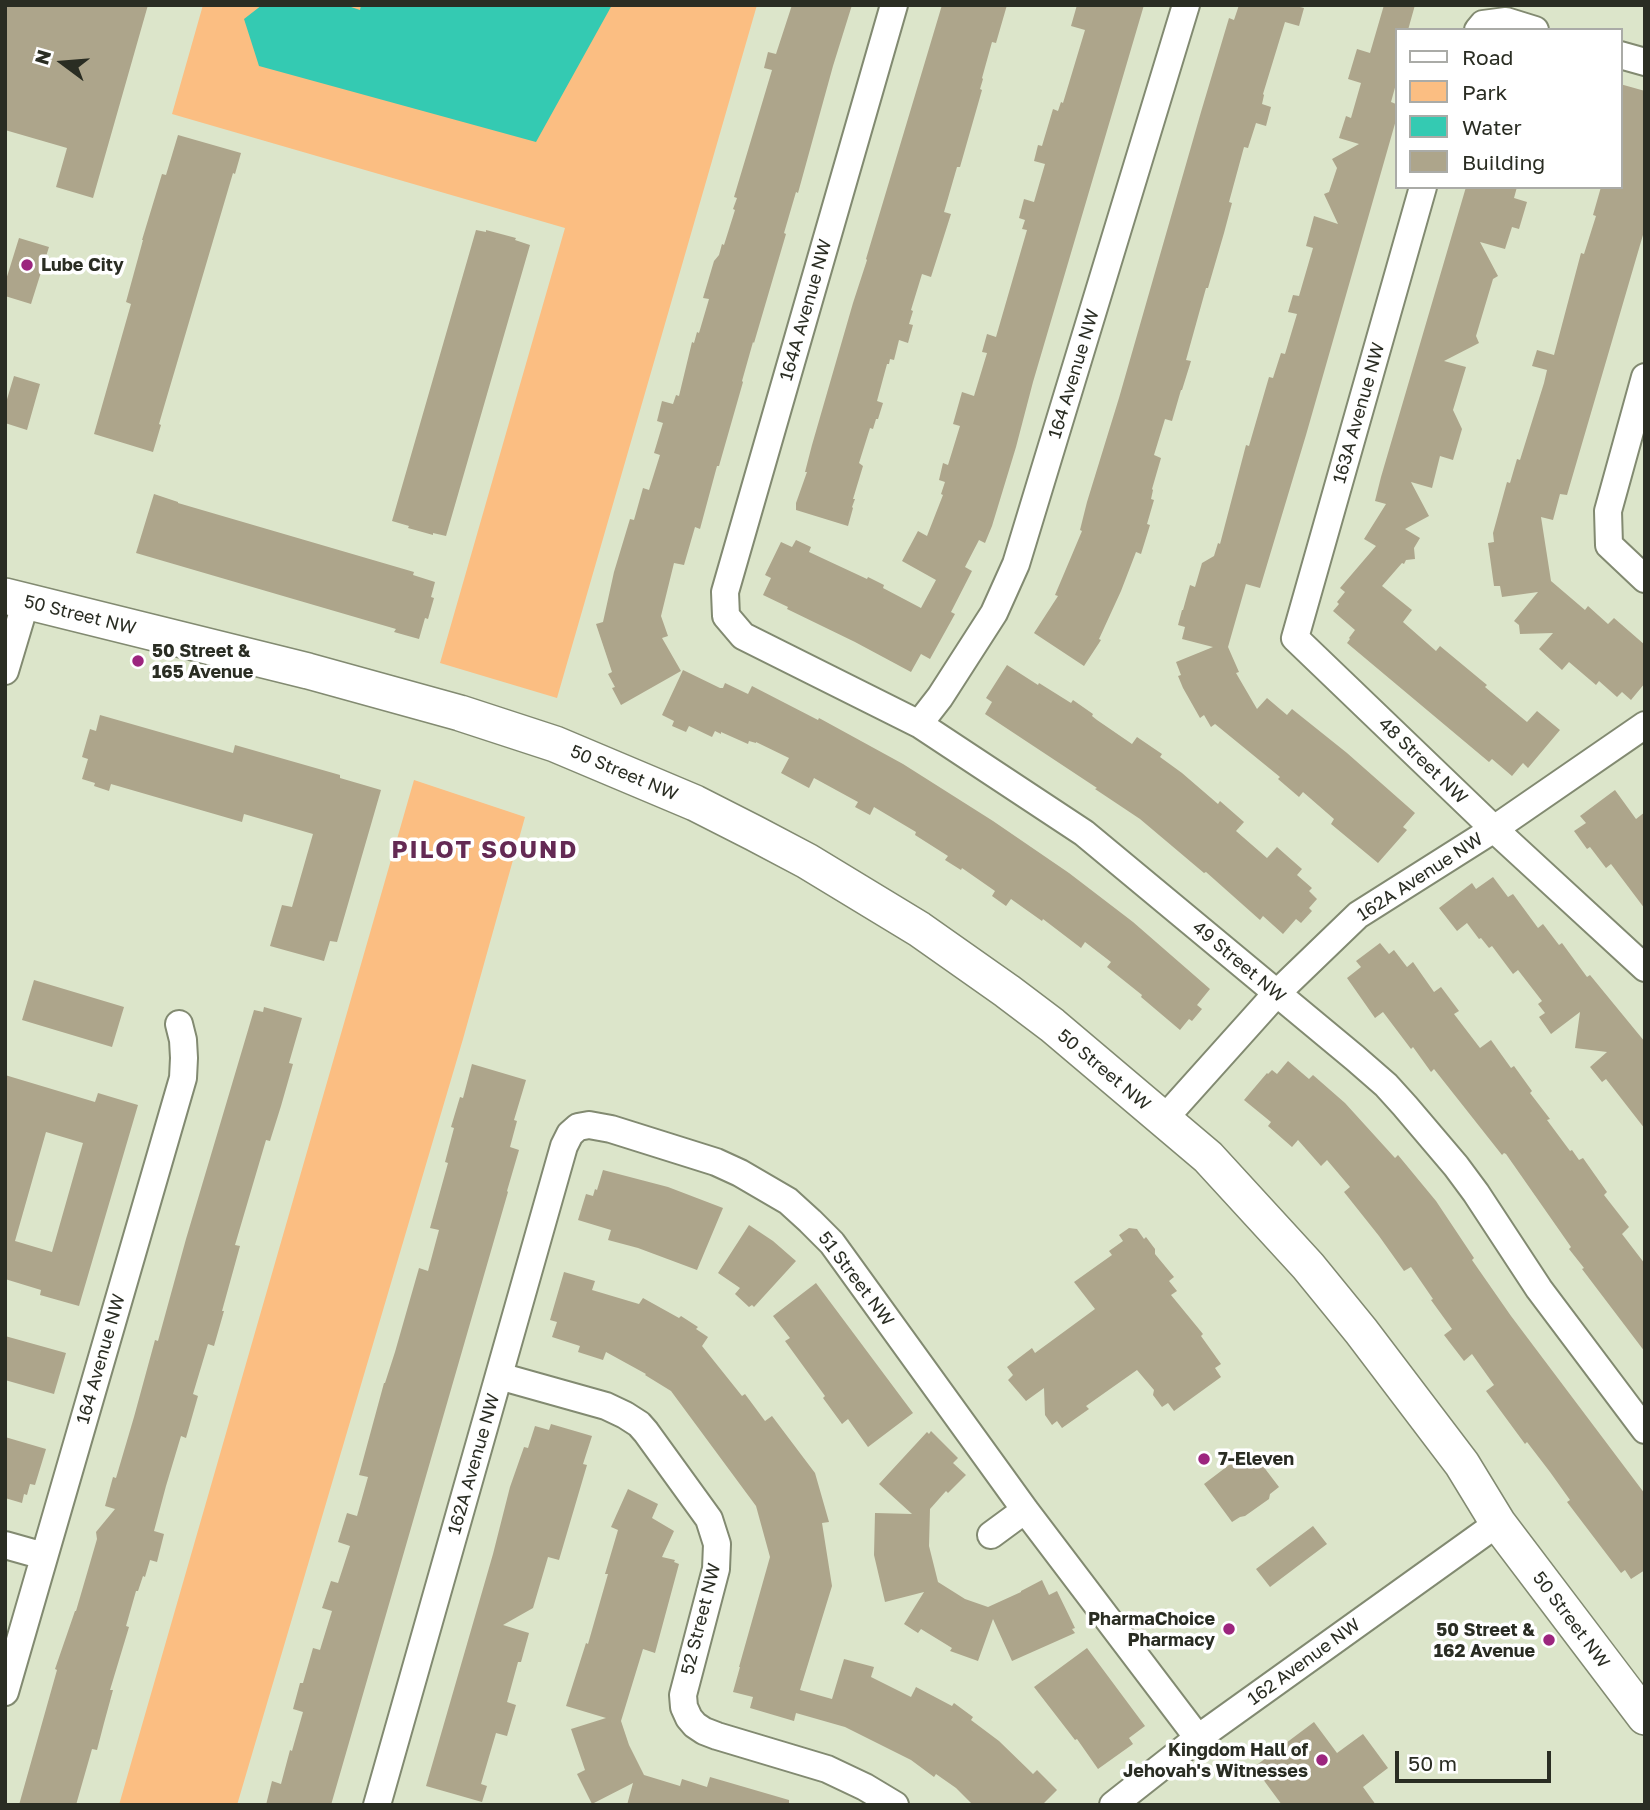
<!DOCTYPE html>
<style>
body{margin:0}
#map{position:relative;width:1650px;height:1810px;overflow:hidden;background:#dce5ca;font-family:"Golos Text",sans-serif}
canvas{display:block}
.frame{position:absolute;inset:0;border:7px solid #2a2d23;pointer-events:none}
.legend{position:absolute;left:1395px;top:28px;width:228px;height:161px;box-sizing:border-box;background:#fff;border:2px solid #aaaba7;margin:0;padding:9px 12px;list-style:none;font-size:21px;color:#2a2d23}
.legend li{display:flex;align-items:center;gap:14px;height:35px}
.legend b{width:35px;border:2px solid #aaaba7}
.north{position:absolute;left:28px;top:28px;width:70px;height:70px;-webkit-text-stroke:5px #fff;paint-order:stroke;rotate:286deg;font-size:19px;font-weight:700;line-height:28px;text-align:center;color:#2a2d23}
.north::after{content:'';display:block;margin:auto;width:24px;height:32px;background:#2a2d23;clip-path:polygon(50% 0,100% 100%,50% 72%,0 100%)}
.scale{position:absolute;left:1395px;top:1751px;width:156px;height:32px;box-sizing:border-box;border:4px solid #2a2d23;border-top:0;padding-left:9px;font-size:21px;line-height:24px;white-space:nowrap;color:#2a2d23;-webkit-text-stroke:5px #fff;paint-order:stroke}
</style>
<div id="map">
<canvas width="1650" height="1810"></canvas>
<div class="frame"></div>
<ul class="legend">
<li><b style="height:9px;background:#fff"></b>Road</li>
<li><b style="height:19px;background:#fbbe82"></b>Park</li>
<li><b style="height:19px;background:#34cab2"></b>Water</li>
<li><b style="height:19px;background:#ada58b"></b>Building</li>
</ul>
<div class="north">N</div>
<div class="scale">50 m</div>
</div>
<script>
const ctx = document.querySelector('canvas').getContext('2d');
ctx.lineJoin = 'round';
function paint(path, color) {
  ctx.fillStyle = color;
  ctx.fill(path, 'evenodd');
}
function toPath(rows) {
  const path = new Path2D();
  for (const r of rows) {
    path.moveTo(r[0], r[1]);
    for (let i = 2; i < r.length; i += 2) path.lineTo(r[i], r[i + 1]);
  }
  return path;
}
function strokePath(path, color, width, dash) {
  ctx.strokeStyle = color;
  ctx.lineWidth = width;
  ctx.lineCap = dash ? 'butt' : 'round';
  ctx.setLineDash(dash || []);
  ctx.stroke(path);
}
function write(font, color, halo, rows, align = 'center') {
  ctx.font = font + ' "Golos Text",sans-serif';
  ctx.lineWidth = 7;
  ctx.setLineDash([]);
  ctx.textBaseline = 'middle';
  ctx.strokeStyle = halo;
  ctx.fillStyle = color;
  for (const [text, x, y, turn = 0] of rows) {
    ctx.save();
    ctx.translate(x, y);
    ctx.rotate((+turn || 0) * Math.PI / 180);
    ctx.textAlign = isNaN(turn) ? turn : align;
    if (halo) ctx.strokeText(text, 0, 0);
    ctx.fillText(text, 0, 0);
    ctx.restore();
  }
}
paint(toPath([
 [203,5,757,5,557,698,440,663,565,228,172,114],
 [414,780,525,817,463,1039,237,1805,119,1805]
]), '#fbbe82');
paint(toPath([
 [262,5,345,5,360,10,361,5,612,5,536,142,259,66,244,19]
]), '#34cab2');
paint(toPath([
 [5,5,148,5,93,198,56,187,67,148,5,130],
 [792,5,852,5,833,66,798,193,796,192,784,233,786,234,754,343,753,342,742,381,743,382,719,466,717,466,700,529,695,527,684,565,674,563,661,616,668,636,662,638,681,671,621,705,612,688,615,687,608,674,612,672,596,624,603,622,614,572,630,519,634,520,643,488,649,490,660,455,654,453,663,423,657,421,662,401,673,404,676,395,679,396,692,342,694,343,697,332,699,333,709,299,703,298,714,261,719,255,722,244,724,245,735,210,733,209,737,198,734,197,772,70,764,68,768,52,776,54],
 [942,5,1007,5,996,43,992,42,982,78,983,79,980,89,982,90,960,167,957,167,944,212,951,214,931,277,922,274,911,310,913,311,909,324,913,325,908,343,899,340,894,360,890,359,889,364,887,364,877,401,883,403,878,419,876,419,873,429,870,428,859,463,863,466,853,499,855,499,852,507,853,508,848,526,796,510,796,503,807,472,805,472,812,445,853,303,867,260,866,259],
 [1077,5,1144,5,1033,382,1016,447,992,526,985,543,979,540,965,567,972,571,951,612,955,614,930,659,921,654,911,672,855,642,787,609,788,607,763,595,771,578,765,575,781,542,792,547,796,540,811,547,809,552,867,579,868,577,884,585,883,588,921,608,936,580,902,561,918,531,927,536,943,495,941,494,945,482,939,480,943,463,948,465,960,426,953,424,962,392,974,396,987,353,982,352,987,334,996,337,1027,230,1022,229,1025,220,1019,218,1024,199,1034,202,1045,164,1034,161,1038,145,1042,146,1053,109,1058,111,1061,102,1063,103,1085,30,1071,26],
 [1239,5,1292,5,1304,8,1299,26,1285,22,1263,94,1264,95,1262,104,1271,107,1266,126,1256,123,1248,148,1244,147,1229,202,1232,203,1224,233,1208,288,1206,288,1186,360,1191,361,1182,390,1181,390,1172,421,1165,419,1154,455,1161,458,1152,489,1153,490,1151,499,1154,500,1147,524,1150,525,1141,554,1136,552,1121,591,1099,639,1101,640,1084,666,1034,633,1058,596,1055,595,1082,531,1080,530,1087,502,1119,398,1201,112,1229,18,1234,20],
 [1384,5,1415,5,1408,30,1396,30,1396,84,1391,102,1396,104,1396,120,1306,435,1260,588,1246,584,1228,647,1239,672,1236,673,1257,709,1267,698,1287,715,1292,709,1347,753,1415,813,1403,827,1407,830,1378,863,1331,824,1334,819,1303,792,1299,797,1278,779,1280,777,1215,724,1211,727,1204,715,1200,718,1183,688,1178,676,1181,675,1176,662,1213,647,1182,639,1185,627,1178,625,1182,610,1183,610,1190,585,1195,587,1202,563,1214,556,1218,543,1220,544,1246,445,1249,446,1269,377,1273,378,1281,353,1285,354,1297,314,1288,312,1293,295,1299,296,1313,248,1306,246,1314,216,1338,224,1324,194,1329,192,1337,168,1332,159,1359,144,1339,138,1346,116,1351,118,1361,83,1348,79,1357,49,1370,53],
 [1620,84,1645,91,1645,228,1567,495,1560,494,1553,520,1541,517,1551,581,1585,610,1588,606,1608,624,1614,618,1645,645,1645,683,1631,700,1622,692,1617,697,1599,681,1596,685,1569,662,1562,670,1539,649,1553,633,1520,634,1519,625,1514,621,1538,592,1502,597,1500,586,1494,586,1488,543,1494,542,1493,533,1507,482,1510,483,1517,459,1520,460,1544,383,1547,370,1532,366,1537,350,1554,355,1581,253,1584,254,1596,216,1593,215,1601,187,1620,187],
 [178,135,241,153,235,174,233,173,159,424,161,425,153,452,94,434,131,304,126,302,143,240,142,240,162,174,166,175],
 [1466,187,1517,187,1514,198,1527,202,1519,229,1512,227,1505,249,1480,242,1498,276,1493,279,1476,336,1479,343,1444,361,1466,367,1453,410,1462,429,1453,460,1440,456,1432,488,1411,482,1429,516,1405,529,1420,538,1414,548,1415,559,1406,560,1404,564,1402,563,1382,586,1412,610,1403,622,1436,651,1440,646,1487,685,1485,687,1527,722,1537,711,1560,730,1528,768,1523,763,1512,776,1492,759,1489,762,1347,643,1350,639,1349,638,1355,630,1333,611,1339,604,1337,602,1345,592,1340,588,1376,546,1364,539,1386,504,1375,501,1381,477],
 [476,230,486,232,486,230,516,238,515,240,530,245,446,536,433,533,433,535,408,528,409,526,392,521],
 [19,238,49,247,31,304,5,296,5,283],
 [14,376,40,384,27,430,5,423,5,406],
 [154,494,178,502,178,503,414,572,413,575,435,582,431,597,434,598,428,619,425,618,419,639,394,632,396,629,136,553],
 [1007,665,1038,685,1039,683,1071,703,1073,700,1093,714,1092,716,1097,720,1132,744,1137,737,1162,754,1160,757,1182,773,1218,804,1220,801,1244,822,1236,831,1267,858,1277,847,1302,869,1297,875,1312,888,1309,891,1317,899,1309,908,1312,911,1301,923,1296,919,1283,934,1263,916,1260,920,1206,872,1204,873,1140,819,1095,789,1097,788,985,714,992,702,986,698],
 [683,670,720,688,723,688,725,683,748,694,752,686,818,720,819,718,903,764,993,821,1069,873,1133,922,1210,989,1197,1005,1202,1009,1192,1021,1189,1019,1180,1030,1141,997,1142,995,1107,967,1111,962,1085,942,1081,948,1043,919,1042,921,1011,899,1006,906,992,896,995,891,962,868,961,870,945,860,948,856,915,835,916,832,874,807,870,815,855,807,858,802,814,778,809,788,781,773,789,758,756,742,756,743,749,741,748,744,721,732,721,734,715,731,712,737,689,726,686,732,672,726,674,721,662,715],
 [100,715,233,753,235,745,340,775,340,778,381,790,337,942,330,941,324,961,270,946,282,905,292,907,313,834,244,814,242,822,111,784,109,791,94,786,95,783,82,779,88,759,82,757,90,729,96,731],
 [1615,790,1636,819,1645,812,1645,909,1611,864,1606,868,1590,847,1587,849,1574,831,1586,823,1580,816],
 [1493,877,1508,897,1513,894,1538,928,1543,924,1559,945,1562,943,1587,977,1590,975,1645,1042,1645,1129,1606,1079,1602,1082,1590,1067,1607,1052,1575,1048,1580,1012,1551,1034,1539,1017,1545,1013,1538,1004,1542,1001,1518,970,1513,974,1492,946,1489,948,1481,938,1479,939,1467,923,1457,931,1439,908,1472,883,1476,889],
 [1380,943,1389,954,1394,950,1407,967,1413,962,1434,992,1441,987,1459,1011,1454,1014,1480,1048,1491,1040,1511,1068,1514,1066,1532,1091,1530,1093,1550,1119,1547,1120,1570,1151,1572,1150,1579,1160,1583,1158,1607,1192,1604,1195,1629,1227,1622,1234,1645,1264,1645,1352,1582,1269,1584,1268,1569,1249,1571,1247,1506,1154,1504,1153,1502,1155,1434,1069,1431,1072,1413,1047,1411,1049,1383,1012,1375,1018,1347,978,1361,967,1356,961],
 [34,980,124,1007,112,1047,22,1020],
 [264,1007,302,1018,289,1063,293,1064,281,1106,270,1141,266,1140,235,1245,240,1246,222,1311,224,1311,214,1346,208,1344,193,1394,198,1396,186,1438,181,1436,166,1486,154,1531,164,1534,157,1562,150,1560,145,1577,143,1576,138,1591,136,1591,126,1626,129,1627,110,1690,113,1690,104,1723,97,1750,92,1749,76,1805,19,1805,57,1670,55,1669,75,1611,76,1611,88,1570,97,1539,96,1532,115,1509,105,1506,113,1477,116,1478,134,1417,155,1340,158,1341,186,1239,254,1010,263,1012],
 [1288,1061,1309,1079,1313,1075,1345,1103,1395,1158,1398,1155,1436,1201,1474,1258,1472,1260,1511,1316,1645,1494,1645,1570,1631,1579,1625,1570,1621,1573,1567,1502,1570,1500,1550,1472,1527,1442,1525,1444,1486,1391,1494,1385,1472,1354,1464,1361,1444,1335,1452,1329,1431,1300,1433,1299,1411,1267,1404,1271,1379,1236,1344,1192,1350,1187,1327,1160,1321,1166,1298,1140,1292,1147,1268,1126,1271,1122,1244,1100,1267,1073,1268,1074,1272,1070,1277,1074],
 [472,1064,526,1080,514,1120,517,1121,510,1147,519,1150,507,1191,508,1192,331,1805,266,1805,272,1781,281,1784,290,1750,292,1751,303,1712,293,1709,300,1683,303,1683,313,1648,320,1650,332,1611,322,1608,331,1581,338,1583,350,1546,338,1542,347,1513,357,1516,368,1477,359,1475,384,1383,385,1383,395,1352,419,1268,428,1271,439,1230,430,1228,448,1163,445,1162,454,1128,451,1127,460,1097,463,1098],
 [5,1075,95,1102,98,1093,138,1105,79,1306,40,1295,41,1290,5,1279],
 [46,1132,83,1143,52,1252,15,1241],
 [603,1170,668,1187,723,1208,697,1270,638,1248,608,1240,611,1230,578,1220,586,1194,593,1196,595,1189,597,1190],
 [749,1225,773,1241,796,1261,754,1307,752,1305,749,1307,735,1294,740,1288,718,1273],
 [1129,1228,1137,1229,1144,1239,1146,1237,1155,1249,1155,1254,1174,1277,1169,1281,1177,1291,1171,1295,1203,1334,1201,1336,1221,1364,1215,1368,1221,1377,1174,1411,1168,1403,1162,1407,1153,1395,1154,1390,1137,1370,1086,1406,1089,1409,1062,1428,1057,1421,1052,1425,1045,1415,1044,1388,1026,1401,1008,1380,1013,1375,1007,1367,1032,1348,1035,1353,1095,1309,1074,1282,1112,1255,1109,1251,1123,1241,1119,1235],
 [564,1272,595,1281,592,1290,639,1304,643,1298,679,1318,681,1316,698,1327,696,1329,708,1337,702,1346,742,1396,745,1394,765,1421,772,1416,815,1473,829,1522,822,1523,832,1586,800,1690,832,1699,844,1659,874,1667,871,1677,911,1697,916,1687,952,1706,954,1703,973,1717,971,1720,999,1741,1033,1774,1037,1770,1057,1790,1042,1805,973,1805,956,1788,936,1774,934,1777,911,1760,845,1727,796,1713,794,1721,750,1708,753,1697,733,1692,740,1667,739,1667,770,1557,756,1506,671,1391,645,1375,646,1374,606,1352,603,1360,578,1352,580,1346,552,1337,557,1322,550,1320],
 [816,1283,913,1413,868,1447,848,1419,842,1424,823,1398,825,1396,785,1341,790,1338,773,1316],
 [5,1336,66,1353,54,1394,5,1380],
 [551,1424,592,1436,583,1464,587,1465,559,1560,548,1557,533,1608,503,1625,529,1633,521,1662,518,1662,507,1702,516,1705,507,1736,496,1733,481,1784,487,1786,482,1802,426,1786,493,1554,510,1487,524,1447,528,1448,535,1426,549,1430],
 [931,1431,958,1458,953,1463,966,1475,948,1493,946,1491,930,1509,929,1546,938,1582,965,1599,988,1607,1021,1592,1021,1591,1042,1580,1049,1595,1057,1591,1075,1628,1072,1629,1075,1633,1012,1661,993,1619,978,1661,950,1651,952,1648,921,1629,918,1633,904,1624,924,1592,885,1602,874,1555,875,1513,912,1514,879,1484,927,1432,929,1434],
 [5,1437,46,1449,35,1485,30,1484,27,1495,24,1494,22,1503,5,1498],
 [1250,1449,1279,1487,1270,1494,1269,1499,1245,1516,1240,1517,1232,1522,1204,1484],
 [628,1489,658,1504,652,1518,674,1531,662,1557,675,1560,674,1562,679,1564,655,1653,643,1649,621,1721,629,1745,644,1775,680,1786,682,1779,707,1787,710,1777,789,1800,789,1805,627,1805,633,1783,592,1804,577,1774,585,1770,571,1729,606,1718,566,1706,586,1643,588,1644,608,1574,605,1574,618,1530,611,1527],
 [1313,1526,1327,1544,1270,1587,1256,1569],
 [1087,1648,1145,1726,1129,1738,1133,1744,1098,1769,1077,1739,1075,1740,1034,1687],
 [1314,1722,1337,1753,1363,1734,1388,1768,1363,1787,1376,1805,1282,1805,1254,1767]
]), '#ada58b');
const minor = toPath([
 [894,5,725,592,726,616,743,636,919,724,1084,833,1355,1058,1386,1085,1405,1106,1456,1166,1476,1193,1539,1289,1645,1430],
 [1478,30,1483,24,1506,21,1535,30],
 [1620,55,1645,62],
 [1423,187,1295,638,1494,829,1645,968],
 [1645,377,1608,511,1609,545,1645,579],
 [5,671,26,601],
 [919,724,940,697,994,613,1016,564,1186,5],
 [1163,1120,1276,994,1358,915,1494,829,1645,725],
 [499,1376,606,1406,625,1415,639,1424,646,1432,709,1519,717,1544,716,1569,683,1695,684,1707,689,1718,695,1725,704,1731,717,1736,827,1769,865,1787,895,1805],
 [991,1535,1025,1510],
 [5,1545,44,1556],
 [5,1692,183,1078,184,1058,183,1040,179,1024],
 [377,1805,564,1146,570,1134,578,1127,589,1125,611,1129,716,1162,740,1173,788,1201,810,1221,832,1243,1025,1510,1198,1738],
 [1113,1805,1198,1738,1498,1523]
]);
const major = toPath([
 [5,596,308,671,460,713,555,744,695,803,754,833,807,861,919,929,1007,991,1052,1025,1208,1157,1308,1266,1361,1331,1462,1464,1498,1523,1645,1717]
]);
strokePath(minor, '#828a71', 30);
strokePath(major, '#828a71', 38);
strokePath(minor, '#fff', 26);
strokePath(major, '#fff', 35);
for (const [x, y, r, color] of [
 [27,265,7,"#9c257e"],
 [138,661,7,"#9c257e"],
 [1204,1459,7,"#9c257e"],
 [1229,1629,7,"#9c257e"],
 [1549,1640,7,"#9c257e"],
 [1322,1760,7,"#9c257e"]
]) {
  const dot = new Path2D();
  dot.arc(x, y, r, 0, 2 * Math.PI);
  ctx.fillStyle = color;
  ctx.fill(dot);
  strokePath(dot, '#fff', 2.5);
}
write('bold 18px', '#2a2d23', '#fff', [
 ["Lube City",41,265],
 ["50 Street &",152,651],
 ["165 Avenue",152,672],
 ["7-Eleven",1218,1459],
 ["PharmaChoice",1215,1619,"right"],
 ["Pharmacy",1215,1640,"right"],
 ["50 Street &",1535,1630,"right"],
 ["162 Avenue",1535,1651,"right"],
 ["Kingdom Hall of",1308,1750,"right"],
 ["Jehovah's Witnesses",1308,1771,"right"]
], 'left');
write('18px', '#2a2d23', '#fff', [
 ["164A Avenue NW",806,310,-74],
 ["164 Avenue NW",1074,374,-73],
 ["163A Avenue NW",1359,413,-74],
 ["50 Street NW",80,615,14],
 ["48 Street NW",1423,761,44],
 ["50 Street NW",624,773,23],
 ["162A Avenue NW",1420,877,-33],
 ["49 Street NW",1239,962,40],
 ["50 Street NW",1104,1070,40],
 ["51 Street NW",856,1279,53],
 ["164 Avenue NW",101,1359,-74],
 ["162A Avenue NW",474,1464,-74],
 ["52 Street NW",701,1619,-76],
 ["50 Street NW",1571,1620,53],
 ["162 Avenue NW",1304,1662,-36]
]);
ctx.letterSpacing = '2px';
write('bold 24px', '#642a54', '#fff', [
 ["PILOT SOUND",485,850]
]);
ctx.letterSpacing = '0px';
</script>
